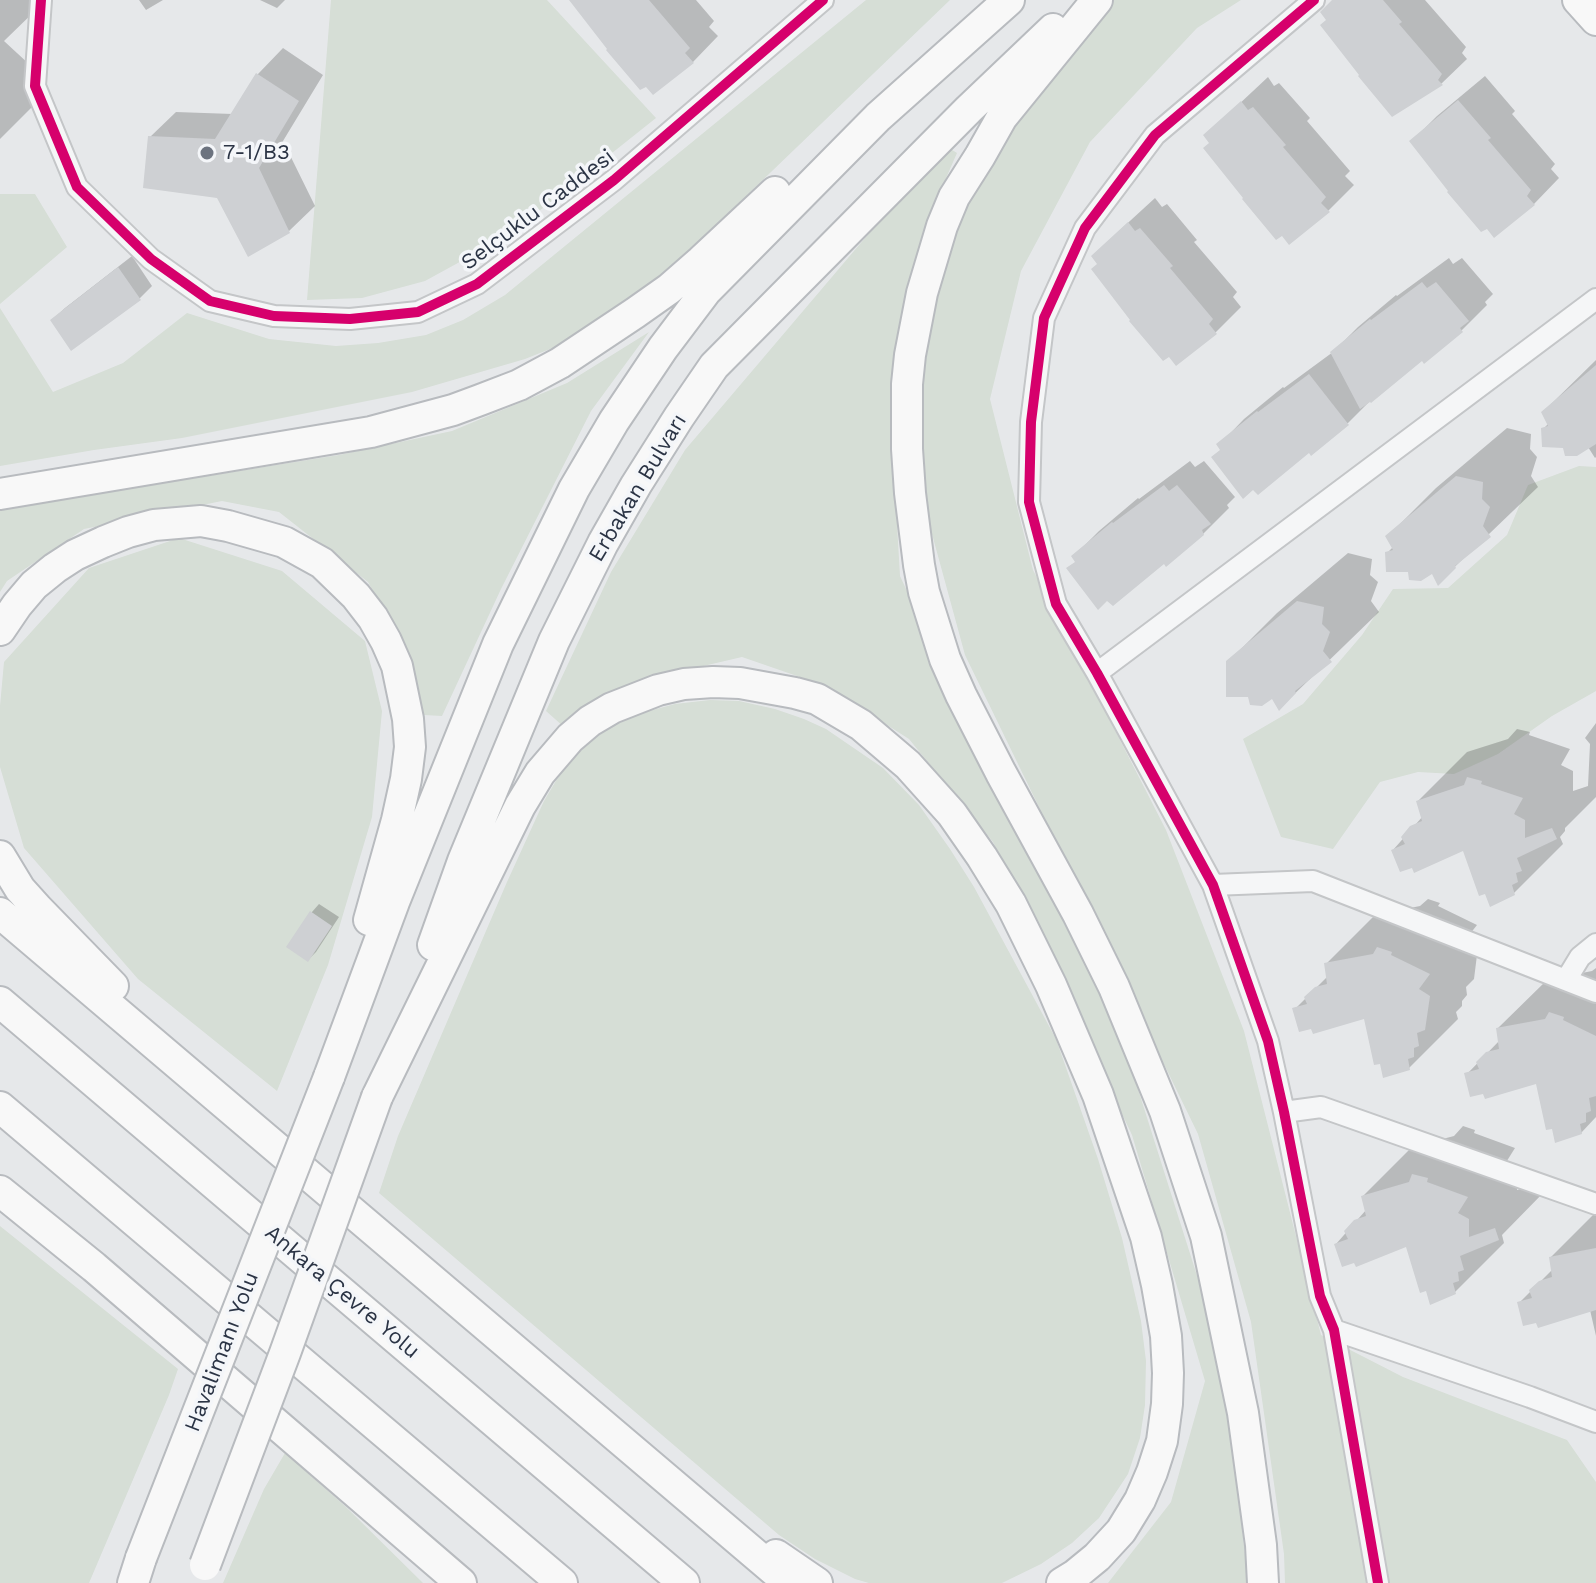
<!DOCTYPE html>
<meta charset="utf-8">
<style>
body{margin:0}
canvas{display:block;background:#e6e8ea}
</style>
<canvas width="1596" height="1583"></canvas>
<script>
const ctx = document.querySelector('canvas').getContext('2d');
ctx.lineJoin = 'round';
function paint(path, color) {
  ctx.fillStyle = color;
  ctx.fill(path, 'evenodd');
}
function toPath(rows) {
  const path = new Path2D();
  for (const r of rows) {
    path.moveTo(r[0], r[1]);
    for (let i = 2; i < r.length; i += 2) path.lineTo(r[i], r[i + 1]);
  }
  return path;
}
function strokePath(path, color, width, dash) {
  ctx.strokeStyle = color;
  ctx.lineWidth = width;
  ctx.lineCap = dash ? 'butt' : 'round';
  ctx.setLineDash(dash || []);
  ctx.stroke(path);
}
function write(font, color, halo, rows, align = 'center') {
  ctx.font = font + ' "Work Sans",sans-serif';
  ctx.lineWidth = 7;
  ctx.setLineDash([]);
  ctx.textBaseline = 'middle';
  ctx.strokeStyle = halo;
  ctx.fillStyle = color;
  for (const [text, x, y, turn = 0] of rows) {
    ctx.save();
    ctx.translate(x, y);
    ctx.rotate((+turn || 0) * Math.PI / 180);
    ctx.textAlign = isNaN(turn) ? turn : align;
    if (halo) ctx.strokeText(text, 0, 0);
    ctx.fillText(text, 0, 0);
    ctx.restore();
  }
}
paint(toPath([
 [331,0,547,0,656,118,509,235,425,281,362,298,307,300],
 [866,0,950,0,668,271,580,337,525,359,412,392,182,438,94,450,0,466,0,308,53,392,123,363,187,313,269,339,336,346,378,343,426,335,463,320,505,295],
 [1106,0,1241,0,1197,28,1090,142,1021,271,990,399,1033,570,1166,830,1244,1031,1321,1335,1403,1377,1567,1440,1596,1482,1596,1583,1285,1583,1284,1554,1251,1322,1198,1134,965,655,926,512,920,401,943,241,986,162],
 [944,145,957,153,932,210,900,319,890,404,900,576,1010,813,1118,1026,1224,1361,1248,1583,1108,1583,1171,1502,1205,1381,1132,1135,993,842,909,739,826,686,742,657,643,680,564,727,546,711,611,572,685,450],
 [0,194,35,194,67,247,0,304],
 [649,332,591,411,501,589,442,716,424,715,408,655,368,582,279,512,222,501,84,529,7,581,0,592,0,509,339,455,452,431,567,383],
 [1579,466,1596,467,1596,691,1552,716,1498,754,1454,774,1418,772,1380,782,1333,849,1281,837,1243,739,1303,704,1362,635,1393,589,1448,588,1507,535,1528,485],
 [179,538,282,571,365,641,382,711,372,817,328,965,277,1091,138,979,24,848,0,767,0,706,4,662,89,568],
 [710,700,739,701,775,709,804,719,826,729,883,768,919,805,950,849,974,887,1056,1039,1098,1159,1122,1238,1141,1321,1146,1361,1145,1405,1140,1438,1128,1474,1099,1518,1072,1543,1041,1564,1002,1583,869,1583,855,1579,815,1559,779,1535,379,1193,398,1136,507,882,544,801,557,779,570,762,589,743,610,727,645,712,675,704],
 [0,1226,178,1369,169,1395,89,1583,0,1583],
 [285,1453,345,1506,423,1583,223,1583,264,1489]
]), '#d6ded6');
paint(toPath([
 [0,0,38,0,38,8,4,41,43,77,40,81,49,90,0,139],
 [139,0,163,0,146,10],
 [260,0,285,0,277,8],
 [572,0,696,0,714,21,709,27,718,36,693,62,653,92],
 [1335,0,1425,0,1466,47,1462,53,1467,59,1441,84,1328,20],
 [283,48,323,75,283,141,315,206,289,231,249,254,218,196,150,137,176,112,233,114,258,74],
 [1485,76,1515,111,1512,114,1555,164,1551,169,1559,178,1534,204,1494,235,1412,141,1437,116],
 [1268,77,1274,86,1279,83,1310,118,1307,121,1350,171,1345,176,1354,185,1328,211,1211,143,1206,135],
 [1155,198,1162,207,1167,204,1197,240,1194,242,1237,292,1233,297,1241,307,1216,332,1176,363,1099,264,1119,231],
 [132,256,152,286,140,298,52,320,65,308],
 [1449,258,1453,264,1462,258,1493,294,1485,302,1487,305,1461,331,1422,358,1371,400,1348,423,1222,450,1219,445,1244,419,1283,387,1284,388,1333,352,1358,327,1396,295,1397,296],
 [1596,360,1596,457,1595,458,1588,447,1565,446,1543,429,1549,423,1543,412],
 [1507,428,1531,434,1530,449,1537,457,1531,476,1538,487,1439,582,1432,571,1409,571,1387,553,1393,547,1387,537,1436,488],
 [1190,461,1195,467,1204,461,1235,497,1227,505,1229,508,1203,534,1164,561,1076,561,1074,556,1099,531,1138,498,1139,499],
 [1348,553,1372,559,1370,575,1378,582,1371,601,1379,612,1280,708,1273,696,1228,662,1277,613],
 [1596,723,1596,797,1565,828,1565,831,1560,837,1563,844,1514,893,1487,891,1465,848,1393,850,1423,816,1418,801,1467,752,1508,739,1517,729,1530,732,1529,735,1570,749,1561,765,1573,771,1573,791,1588,786,1590,744,1585,738],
 [1428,899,1440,903,1438,906,1477,925,1466,939,1478,947,1474,979,1466,987,1467,995,1462,1001,1462,1006,1456,1012,1458,1019,1409,1068,1365,1016,1295,1009,1328,976,1326,964,1375,915,1420,906],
 [319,904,339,917,316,952,308,960,312,912],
 [1596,968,1596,1117,1581,1133,1538,1081,1467,1074,1500,1040,1498,1028,1547,980,1592,971],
 [1463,1126,1475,1130,1474,1133,1515,1148,1505,1164,1517,1170,1517,1190,1544,1181,1547,1189,1502,1235,1504,1243,1455,1292,1407,1245,1336,1244,1366,1210,1363,1196,1412,1147,1454,1136],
 [1596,1212,1596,1336,1590,1310,1519,1303,1553,1269,1551,1257]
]), '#0003');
paint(toPath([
 [569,0,649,0,690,48,685,53,694,63,653,95,646,87,640,90,606,50,607,49],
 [1332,0,1383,0,1402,22,1399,24,1442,74,1438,80,1443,85,1392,117,1358,76,1359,75,1320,25,1326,20,1320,12],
 [256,73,299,101,259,168,290,233,248,257,217,198,143,188,148,136,215,139],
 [1458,100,1491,138,1488,140,1531,190,1527,196,1535,205,1494,238,1487,229,1481,232,1447,192,1448,191,1409,141],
 [1241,101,1248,110,1253,107,1286,145,1283,147,1326,197,1321,203,1330,212,1289,245,1282,236,1276,240,1242,199,1243,198,1203,148,1209,143,1203,135],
 [1128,222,1135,231,1140,228,1173,266,1170,268,1213,319,1209,324,1217,334,1176,366,1169,357,1163,361,1129,321,1130,320,1091,269,1097,264,1091,256],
 [118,267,141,300,71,351,50,320],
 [1422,282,1427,288,1436,282,1469,321,1460,328,1463,332,1424,364,1422,361,1371,403,1370,402,1360,409,1330,352,1370,319,1371,320],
 [1596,365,1596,444,1577,456,1565,456,1563,448,1542,447,1541,428,1548,426,1541,412],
 [1309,374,1349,425,1311,456,1309,453,1258,495,1253,490,1243,499,1211,457,1220,450,1216,444,1257,411,1258,412],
 [1456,476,1483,482,1482,499,1490,507,1483,526,1491,537,1455,566,1456,568,1438,586,1432,574,1421,581,1409,580,1408,572,1386,572,1385,552,1393,550,1385,536],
 [1164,485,1169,491,1177,485,1211,524,1202,530,1204,535,1166,567,1164,564,1113,606,1107,601,1098,610,1066,568,1075,562,1071,556,1112,522,1113,523],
 [1297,601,1324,607,1322,624,1330,632,1323,651,1332,662,1295,691,1296,693,1279,711,1272,699,1262,706,1250,705,1248,697,1226,697,1226,661],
 [1467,777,1482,781,1481,784,1523,798,1514,814,1525,820,1525,838,1552,828,1557,839,1517,858,1522,871,1516,873,1518,882,1512,885,1515,895,1490,907,1485,894,1479,896,1463,851,1414,873,1412,868,1400,872,1391,850,1405,844,1401,837,1410,826,1422,821,1416,801,1464,785],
 [310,911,332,926,308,962,286,947],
 [1377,947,1392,952,1391,955,1430,974,1419,989,1430,996,1425,1030,1417,1033,1419,1046,1414,1048,1414,1057,1408,1059,1410,1070,1383,1078,1380,1064,1374,1065,1364,1019,1313,1034,1311,1029,1299,1032,1292,1008,1307,1004,1304,997,1315,987,1327,984,1324,963,1373,954],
 [1549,1012,1564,1017,1563,1020,1596,1036,1596,1096,1589,1098,1591,1111,1586,1113,1586,1122,1580,1124,1582,1134,1555,1143,1552,1129,1546,1130,1536,1084,1485,1099,1483,1094,1470,1097,1464,1073,1479,1069,1476,1062,1486,1052,1499,1049,1496,1028,1545,1019],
 [1412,1174,1428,1178,1427,1182,1468,1197,1458,1213,1469,1219,1469,1237,1495,1228,1499,1240,1460,1256,1464,1270,1458,1272,1459,1281,1453,1283,1456,1294,1430,1305,1426,1291,1420,1293,1406,1247,1356,1267,1354,1263,1342,1267,1334,1244,1348,1239,1344,1231,1354,1220,1366,1216,1361,1196,1409,1182],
 [1596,1248,1596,1310,1538,1328,1536,1323,1523,1326,1517,1302,1532,1298,1529,1290,1539,1281,1552,1277,1549,1257]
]), '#ced0d3');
const minor = toPath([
 [41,0,35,86,77,187,151,259,210,301,274,316,350,319,418,312,477,284,614,180,823,0],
 [1314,0,1155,135,1085,228,1044,318,1031,422,1029,502,1056,604,1097,673,1213,885,1268,1041,1284,1112,1320,1296,1334,1330,1378,1583],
 [1097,673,1596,299],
 [1213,885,1313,881,1596,992],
 [1566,980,1580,957,1596,944],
 [1284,1112,1321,1107,1596,1204],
 [1334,1330,1530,1397,1596,1422]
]);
const highway = toPath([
 [1097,0,1002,117,980,156,954,197,942,226,922,293,910,355,907,384,907,449,910,493,919,565,924,592,945,659,961,695,1001,773,1078,914,1114,987,1165,1111,1206,1236,1243,1413,1261,1545,1263,1583],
 [1578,0,1596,20],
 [0,494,371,432,453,410,480,400,519,385,560,363,635,313,669,289,701,261,775,192],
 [0,630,17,605,34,585,55,568,75,555,103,542,128,532,154,525,201,521,228,526,284,542,322,563,356,596,373,618,386,641,397,666,408,719,410,747,406,779,397,820,369,920],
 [0,856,20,889,38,909,113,986],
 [0,913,789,1583],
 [433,945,463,861,554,641,603,543,636,485,679,417,714,366,969,109,1053,29],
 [0,1002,684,1583],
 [329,1077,394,902,498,644,574,489,614,421,663,348,706,291,878,117,1009,0],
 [377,1097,520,806,540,773,570,738,590,721,612,708,658,690,684,684,713,682,740,683,795,693,817,699,861,725,908,765,952,814,982,857,1011,904,1051,985,1098,1095,1146,1237,1157,1285,1166,1336,1168,1373,1167,1404,1162,1441,1152,1472,1140,1500,1121,1531,1097,1557,1075,1575,1062,1583],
 [0,1107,562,1583],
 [0,1191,94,1267,461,1583],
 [776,1555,817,1583],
 [133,1583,141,1558]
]);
strokePath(minor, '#c4c6c8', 24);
strokePath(highway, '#b8bbbf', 34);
strokePath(minor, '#f5f6f7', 20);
strokePath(highway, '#f8f8f8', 30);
const highwayBridge = toPath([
 [141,1558,329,1077],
 [205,1565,285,1353,377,1097]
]);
strokePath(highwayBridge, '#b8bbbf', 34, []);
strokePath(highwayBridge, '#f8f8f8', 30);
strokePath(toPath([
 [41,0,35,86,77,187,151,259,210,301,274,316,350,319,418,312,477,284,614,180,823,0],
 [1314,0,1155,135,1085,228,1044,318,1031,422,1029,502,1056,604,1097,673,1213,885,1268,1041,1284,1112,1320,1296,1334,1330,1378,1583]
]), '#d6006c', 10);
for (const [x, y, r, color] of [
 [207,153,8,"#6c737f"]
]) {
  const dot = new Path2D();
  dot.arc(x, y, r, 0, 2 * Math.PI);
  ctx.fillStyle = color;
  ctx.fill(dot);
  strokePath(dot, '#f4f6f9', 3);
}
write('22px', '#2b3445', '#f4f6f9', [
 ["7-1/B3",223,153]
], 'left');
write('22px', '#2b3445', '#f4f6f9', [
 ["Selçuklu Caddesi",538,210,-37],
 ["Erbakan Bulvarı",638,488,-59],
 ["Ankara Çevre Yolu",342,1292,40],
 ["Havalimanı Yolu",222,1352,-69]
]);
</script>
